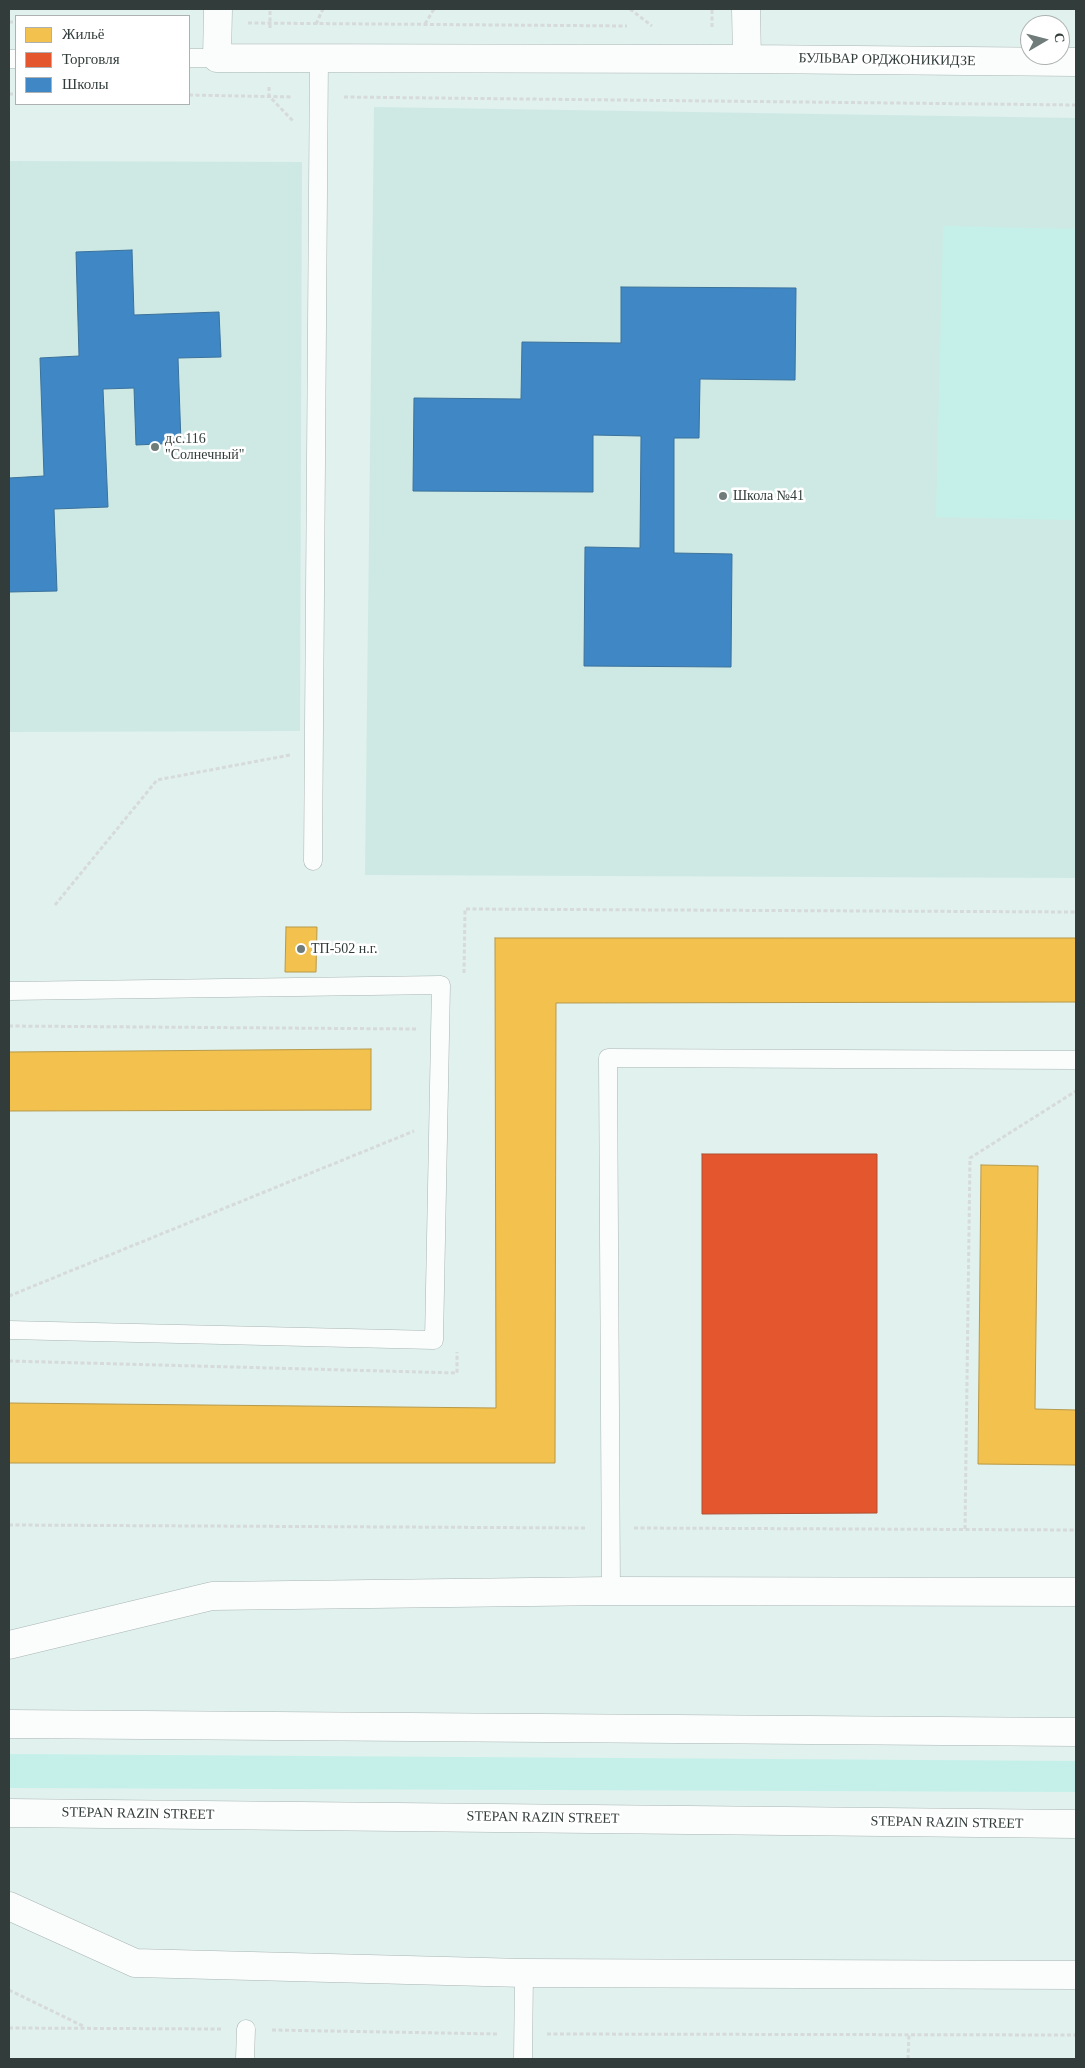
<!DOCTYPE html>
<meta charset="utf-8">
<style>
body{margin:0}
#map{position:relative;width:1085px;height:2068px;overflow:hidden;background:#e1f1ee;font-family:"Times New Roman",serif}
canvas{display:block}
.frame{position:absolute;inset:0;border:10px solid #323d3b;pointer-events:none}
.legend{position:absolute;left:15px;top:15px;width:175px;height:90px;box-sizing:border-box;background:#fff;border:1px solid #adb1b1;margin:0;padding:6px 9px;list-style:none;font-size:15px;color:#323d3b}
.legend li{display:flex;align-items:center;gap:10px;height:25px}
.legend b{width:25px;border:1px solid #adb1b1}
.north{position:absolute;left:1020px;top:15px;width:50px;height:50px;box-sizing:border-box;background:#fff;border:1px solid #adb1b1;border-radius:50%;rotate:82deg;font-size:14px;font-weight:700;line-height:20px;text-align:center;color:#323d3b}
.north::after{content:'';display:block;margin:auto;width:18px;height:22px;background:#6f7c7a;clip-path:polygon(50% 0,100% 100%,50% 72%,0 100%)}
</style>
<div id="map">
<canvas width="1085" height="2068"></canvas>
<div class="frame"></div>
<ul class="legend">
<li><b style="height:14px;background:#f2c14e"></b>Жильё</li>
<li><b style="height:14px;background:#e4572e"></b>Торговля</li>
<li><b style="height:14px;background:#3f88c5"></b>Школы</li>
</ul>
<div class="north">С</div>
</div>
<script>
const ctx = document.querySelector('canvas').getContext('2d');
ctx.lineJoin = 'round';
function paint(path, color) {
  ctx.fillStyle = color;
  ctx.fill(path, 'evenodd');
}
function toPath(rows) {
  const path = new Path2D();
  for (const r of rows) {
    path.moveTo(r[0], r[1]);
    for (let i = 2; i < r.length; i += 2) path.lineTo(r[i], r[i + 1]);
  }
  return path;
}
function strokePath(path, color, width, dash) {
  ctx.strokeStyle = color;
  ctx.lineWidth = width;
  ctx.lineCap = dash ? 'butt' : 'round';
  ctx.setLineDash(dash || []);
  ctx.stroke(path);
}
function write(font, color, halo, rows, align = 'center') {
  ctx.font = font + ' "Times New Roman",serif';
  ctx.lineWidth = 5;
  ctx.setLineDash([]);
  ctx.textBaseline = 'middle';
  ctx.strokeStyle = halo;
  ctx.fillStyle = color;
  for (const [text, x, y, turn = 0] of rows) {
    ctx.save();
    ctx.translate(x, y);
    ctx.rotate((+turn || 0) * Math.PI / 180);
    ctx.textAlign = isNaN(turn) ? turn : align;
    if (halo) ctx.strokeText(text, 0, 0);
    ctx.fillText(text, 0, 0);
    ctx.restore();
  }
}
paint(toPath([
 [374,107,1076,118,1076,878,365,875],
 [9,161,302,162,300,731,9,732]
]), '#cee9e4');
paint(toPath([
 [943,226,1076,229,1076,520,936,517],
 [9,1754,1076,1761,1076,1792,9,1788]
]), '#c5f0e9');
const homes = toPath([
 [286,927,317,927,316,972,285,972,286,927],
 [495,938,1076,938,1076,1002,556,1003,555,1463,9,1463,9,1403,496,1408,495,938],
 [371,1049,371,1110,9,1111,9,1052,371,1049],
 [981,1165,1038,1166,1035,1409,1076,1410,1076,1465,978,1464,981,1165]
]);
paint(homes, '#f2c14e');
strokePath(homes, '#b89948', 1);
const shops = toPath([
 [702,1154,877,1154,877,1513,702,1514,702,1154]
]);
paint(shops, '#e4572e');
strokePath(shops, '#af4f32', 1);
const schools = toPath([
 [132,250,134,315,219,312,221,357,178,358,181,443,136,445,134,388,103,389,108,507,54,509,57,591,9,592,9,478,44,476,40,358,79,356,76,252,132,250],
 [621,287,796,288,795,380,700,379,699,438,674,438,674,553,732,554,731,667,584,666,585,547,640,548,641,436,593,435,593,492,413,491,414,398,521,399,522,342,621,343,621,287]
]);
paint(schools, '#3f88c5');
strokePath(schools, '#3b729c', 1);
const service = toPath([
 [189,58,217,58],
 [9,59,16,59],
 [313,861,319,58],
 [9,991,441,985,434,1340,9,1330],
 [611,1591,608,1058,1076,1060],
 [245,2059,246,2029],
 [523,2059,524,1973]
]);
const minor = toPath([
 [218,9,217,58,747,59],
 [746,9,747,59,1076,62],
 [9,1645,212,1596,611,1591,1076,1592],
 [9,1906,135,1963,524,1973,1076,1975]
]);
const secondary = toPath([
 [9,1724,1076,1732],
 [9,1813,1076,1824]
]);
strokePath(service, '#a9b5b3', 19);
strokePath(minor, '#a9b5b3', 29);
strokePath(secondary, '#a9b5b3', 29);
strokePath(toPath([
 [630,9,652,26],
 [9,22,16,22],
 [248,23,627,26],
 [316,24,323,9],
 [425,24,434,9],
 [712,27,712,9],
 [270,28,270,9],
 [269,87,269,96,293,121],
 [9,94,16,94],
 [189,95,293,97],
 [344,97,1076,105],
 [55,905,157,780,290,755],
 [464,973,465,909,1076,912],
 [9,1026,416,1029],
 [9,1296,414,1131],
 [9,1361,457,1373,457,1352],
 [9,1525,586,1528],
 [634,1528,1076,1530],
 [965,1529,970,1158,1076,1091],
 [9,1990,85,2027],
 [9,2028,221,2029],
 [272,2030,498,2034],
 [547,2034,1076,2035],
 [908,2059,909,2034]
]), '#d6dada', 3, [4, 2.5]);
strokePath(service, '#fafdfc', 18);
strokePath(minor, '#fafdfc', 28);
strokePath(secondary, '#fafdfc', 28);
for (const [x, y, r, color] of [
 [155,447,5,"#6f7c7a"],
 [723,496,5,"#6f7c7a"],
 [301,949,5,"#6f7c7a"]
]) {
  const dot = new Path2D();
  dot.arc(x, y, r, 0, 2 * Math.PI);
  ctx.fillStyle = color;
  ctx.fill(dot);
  strokePath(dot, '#fff', 2);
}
write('14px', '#323d3b', '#fff', [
 ["БУЛЬВАР ОРДЖОНИКИДЗЕ",887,60,1],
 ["STEPAN RAZIN STREET",138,1814,1],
 ["STEPAN RAZIN STREET",543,1818,1],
 ["STEPAN RAZIN STREET",947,1823,1]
]);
write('14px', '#323d3b', '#fff', [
 ["д.с.116",165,439],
 ["\"Солнечный\"",165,455],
 ["Школа №41",733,496],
 ["ТП-502 н.г.",311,949]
], 'left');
</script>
